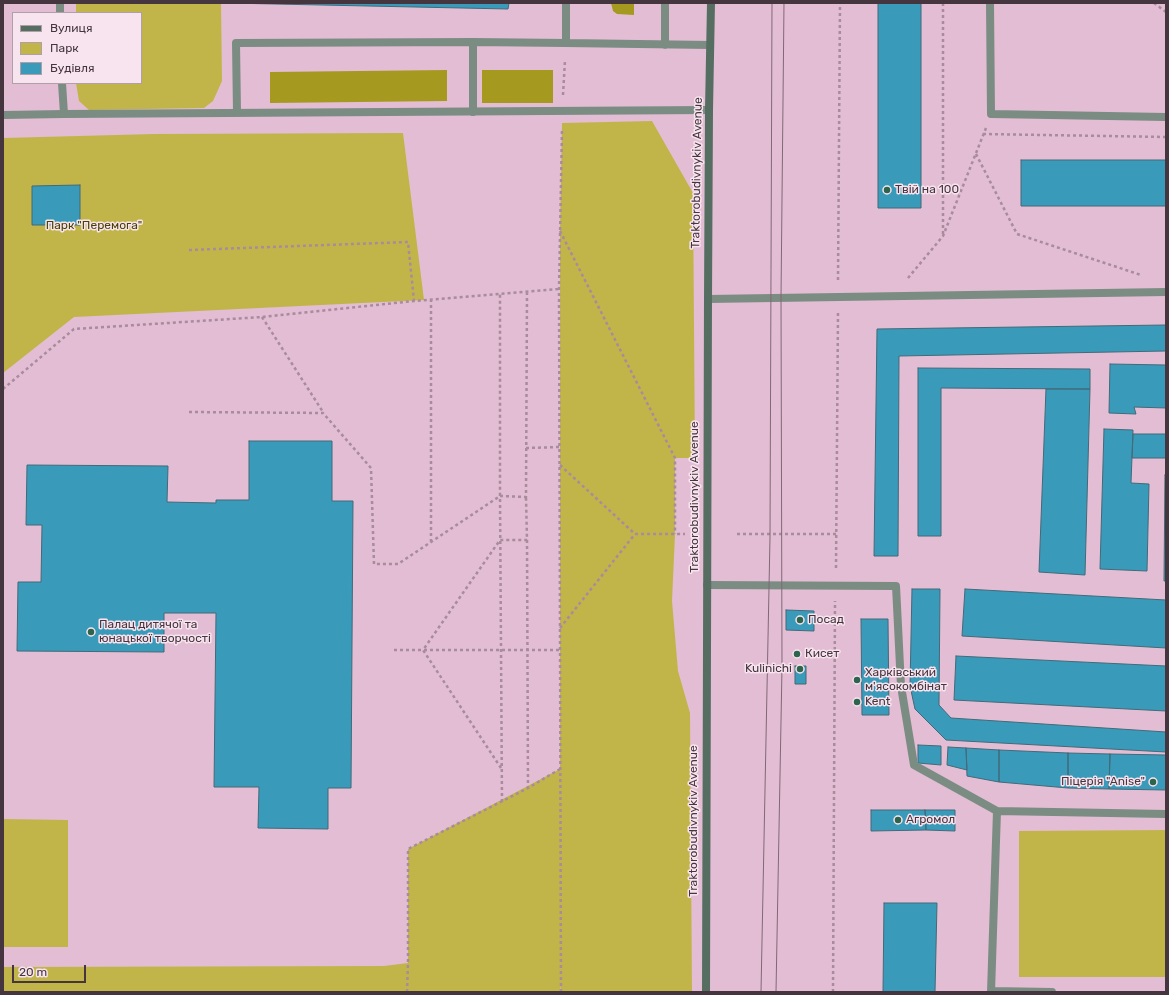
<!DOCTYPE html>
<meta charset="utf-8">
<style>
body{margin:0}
#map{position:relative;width:1169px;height:995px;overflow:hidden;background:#e3bdd3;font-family:Rubik,sans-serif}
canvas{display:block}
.frame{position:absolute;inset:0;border:4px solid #44353e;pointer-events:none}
.legend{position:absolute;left:12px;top:12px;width:130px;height:72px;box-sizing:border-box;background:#f8e4ef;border:1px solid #b09ea8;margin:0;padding:5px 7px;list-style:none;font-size:12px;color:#44353e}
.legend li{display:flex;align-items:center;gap:8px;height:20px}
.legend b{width:20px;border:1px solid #b09ea8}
.scale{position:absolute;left:12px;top:965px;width:74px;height:18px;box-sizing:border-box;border:2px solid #44353e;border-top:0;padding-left:5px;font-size:12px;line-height:14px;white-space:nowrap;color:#44353e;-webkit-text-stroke:3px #f8e4ef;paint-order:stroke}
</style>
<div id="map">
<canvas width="1169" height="995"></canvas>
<div class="frame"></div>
<ul class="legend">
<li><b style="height:5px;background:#566e62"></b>Вулиця</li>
<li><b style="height:11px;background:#c1b54a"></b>Парк</li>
<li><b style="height:11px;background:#3a9ab9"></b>Будівля</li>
</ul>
<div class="scale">20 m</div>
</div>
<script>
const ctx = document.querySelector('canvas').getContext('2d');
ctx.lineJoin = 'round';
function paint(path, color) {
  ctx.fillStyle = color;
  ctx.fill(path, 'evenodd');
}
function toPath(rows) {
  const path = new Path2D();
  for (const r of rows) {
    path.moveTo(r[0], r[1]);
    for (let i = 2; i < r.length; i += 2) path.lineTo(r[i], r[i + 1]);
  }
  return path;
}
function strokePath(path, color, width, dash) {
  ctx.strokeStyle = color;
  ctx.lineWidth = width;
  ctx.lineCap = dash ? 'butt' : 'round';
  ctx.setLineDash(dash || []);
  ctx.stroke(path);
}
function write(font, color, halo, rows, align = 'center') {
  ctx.font = font + ' Rubik,sans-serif';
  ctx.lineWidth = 3;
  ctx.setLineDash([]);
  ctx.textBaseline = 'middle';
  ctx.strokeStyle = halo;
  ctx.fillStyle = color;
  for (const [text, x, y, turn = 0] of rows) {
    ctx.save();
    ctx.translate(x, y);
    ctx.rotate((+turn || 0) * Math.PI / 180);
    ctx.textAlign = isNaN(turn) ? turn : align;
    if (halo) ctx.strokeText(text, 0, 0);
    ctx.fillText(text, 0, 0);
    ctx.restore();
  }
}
paint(toPath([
 [76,3,221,3,222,81,213,101,204,108,89,110,79,101,76,83,141,83,141,13,76,13],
 [652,121,693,193,695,458,675,458,675,534,672,601,678,671,690,713,692,992,561,992,560,986,560,992,3,992,3,967,384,966,408,963,408,849,560,769,560,230,562,123],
 [403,133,424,300,74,317,3,373,3,138,154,134],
 [3,819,68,820,68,947,3,947],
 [1166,830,1166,977,1019,977,1019,831]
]), '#c1b54a');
paint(toPath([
 [611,3,634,3,634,15,617,14,613,11],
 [447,70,447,101,270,103,270,72],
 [482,70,553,70,553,103,482,103]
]), '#a59920');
const building = toPath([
 [228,3,509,3,508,9,228,3],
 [878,3,921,3,921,208,878,208,878,3],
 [1021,160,1166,160,1166,206,1021,206,1021,160],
 [80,185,80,225,32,225,32,186,80,185],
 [1166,325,1166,351,899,356,898,556,874,556,877,329,1166,325],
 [1110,364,1166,365,1166,408,1134,407,1136,414,1109,413,1110,364],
 [918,368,1090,369,1090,389,941,388,941,536,918,536,918,368],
 [1046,389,1090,389,1085,575,1039,572,1046,389],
 [1104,429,1133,430,1131,483,1149,484,1147,571,1100,569,1104,429],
 [1133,434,1166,434,1166,458,1132,458,1133,434],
 [249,441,332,441,332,501,353,501,351,788,328,788,328,829,258,828,259,787,214,787,216,613,164,613,164,652,17,651,18,582,41,582,42,525,26,525,27,465,168,466,167,502,216,503,216,500,249,500,249,441],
 [1165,475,1166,475,1166,581,1164,581,1165,475],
 [912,589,940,589,939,705,951,718,1166,732,1166,752,946,740,915,709,910,686,912,589],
 [965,589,1166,600,1166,648,962,636,965,589],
 [786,610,814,611,814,631,786,630,786,610],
 [861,619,888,619,889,715,862,715,861,619],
 [956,656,1166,666,1166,711,954,700,956,656],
 [795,666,806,666,806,684,795,684,795,666],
 [918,745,941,746,941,765,918,763,918,745],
 [948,747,966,748,967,770,947,765,948,747],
 [966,748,999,750,999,782,967,776,966,748],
 [999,750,1068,753,1068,788,999,782,999,750],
 [1068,753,1110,754,1109,789,1068,788,1068,753],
 [1110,754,1166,755,1166,790,1109,789,1110,754],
 [871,810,925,810,926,830,871,831,871,810],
 [925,810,955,810,955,831,926,830,925,810],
 [884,903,937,903,935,992,883,992,884,903]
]);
paint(building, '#3a9ab9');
strokePath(building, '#416a79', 1);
strokePath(toPath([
 [943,3,943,236],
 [1154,3,1166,12],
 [563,95,565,60],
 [983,134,1166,137],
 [976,154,1017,234,1141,275],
 [560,231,675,458,675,534],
 [189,250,408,242,414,301],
 [908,278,943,236,986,128],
 [838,280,840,3],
 [431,299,431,542],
 [262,317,323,412],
 [3,389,74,329,262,317,414,301,559,289],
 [189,412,323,413,371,468,374,564,398,564,500,496,500,294],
 [526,448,560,447],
 [560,465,635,534,685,534],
 [737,534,836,534],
 [527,540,528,788],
 [836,568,838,313],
 [560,628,635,534],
 [394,650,560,650],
 [501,768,423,650,500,540,527,540,526,497],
 [502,802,500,496,526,497,527,292],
 [407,992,408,963,408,849,528,788,560,769],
 [561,992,559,289,562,128],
 [833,992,835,601]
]), '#a88b9c', 2.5, [3, 3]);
strokePath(toPath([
 [60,3,60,13],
 [990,3,991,114,1166,117],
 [473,42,473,112],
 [566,43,710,45],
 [665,45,665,3],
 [62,83,64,114],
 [237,112,236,43,473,42,566,43,566,3],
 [708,299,1166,292],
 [707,585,896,586,901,686,914,765,997,811,1166,814],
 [991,991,1052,992],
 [991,992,997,811]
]), '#7b8c83', 8);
strokePath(toPath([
 [3,115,64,114,709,110]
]), '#7b8c83', 8);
strokePath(toPath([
 [706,992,708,299,709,110,711,3]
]), '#566e62', 8);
strokePath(toPath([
 [761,992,770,537,772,3],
 [776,992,782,667,781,297,784,3]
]), '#806876', 1);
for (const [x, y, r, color] of [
 [887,190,4,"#2c644c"],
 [800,620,4,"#2c644c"],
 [91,632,4,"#2c644c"],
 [797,654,4,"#2c644c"],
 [800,669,4,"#2c644c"],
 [857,680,4,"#2c644c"],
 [857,702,4,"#2c644c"],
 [1153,782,4,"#2c644c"],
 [898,820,4,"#2c644c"]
]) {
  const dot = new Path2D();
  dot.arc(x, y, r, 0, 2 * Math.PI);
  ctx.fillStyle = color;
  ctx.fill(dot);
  strokePath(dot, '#f8e4ef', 1.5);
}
write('12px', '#44353e', '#f8e4ef', [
 ["Traktorobudivnykiv Avenue",697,173,-89],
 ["Traktorobudivnykiv Avenue",695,497,-90],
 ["Traktorobudivnykiv Avenue",694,821,-90]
]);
write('12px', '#44353e', '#f8e4ef', [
 ["Твій на 100",895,190],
 ["Посад",808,620],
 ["Палац дитячої та",99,625],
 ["юнацької творчості",99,639],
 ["Кисет",805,654],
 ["Kulinichi",792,669,"right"],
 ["Харківський",865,673],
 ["м'ясокомбінат",865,687],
 ["Kent",865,702],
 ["Піцерія \"Anise\"",1145,782,"right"],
 ["Агромол",906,820]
], 'left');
write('12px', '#484200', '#f8e4ef', [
 ["Парк \"Перемога\"",94,226]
]);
</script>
